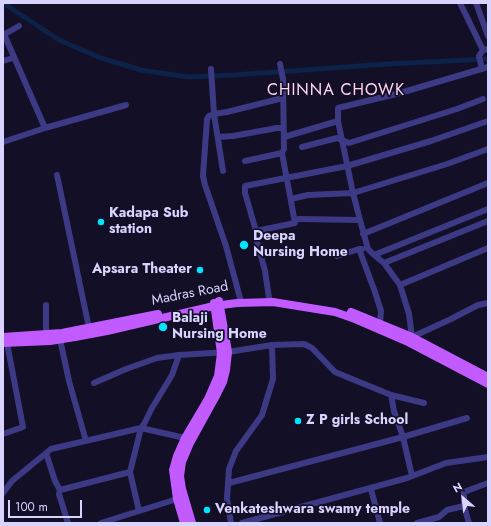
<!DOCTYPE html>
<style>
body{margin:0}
#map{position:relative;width:491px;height:526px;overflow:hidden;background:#130f26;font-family:Jost,sans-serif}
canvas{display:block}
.frame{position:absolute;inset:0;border:4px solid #d9d4ff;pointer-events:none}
.north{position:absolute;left:443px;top:478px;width:40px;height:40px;-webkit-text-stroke:3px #130f26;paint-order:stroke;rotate:332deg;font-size:11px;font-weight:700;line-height:16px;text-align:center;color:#d9d4ff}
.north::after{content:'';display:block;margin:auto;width:14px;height:18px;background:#d9d4ff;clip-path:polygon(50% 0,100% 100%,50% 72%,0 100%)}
.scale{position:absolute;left:8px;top:500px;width:74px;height:18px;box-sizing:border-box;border:2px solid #d9d4ff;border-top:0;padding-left:5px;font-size:12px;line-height:14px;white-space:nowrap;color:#d9d4ff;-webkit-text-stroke:3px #130f26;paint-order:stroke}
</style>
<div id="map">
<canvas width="491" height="526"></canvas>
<div class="frame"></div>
<div class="north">N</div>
<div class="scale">100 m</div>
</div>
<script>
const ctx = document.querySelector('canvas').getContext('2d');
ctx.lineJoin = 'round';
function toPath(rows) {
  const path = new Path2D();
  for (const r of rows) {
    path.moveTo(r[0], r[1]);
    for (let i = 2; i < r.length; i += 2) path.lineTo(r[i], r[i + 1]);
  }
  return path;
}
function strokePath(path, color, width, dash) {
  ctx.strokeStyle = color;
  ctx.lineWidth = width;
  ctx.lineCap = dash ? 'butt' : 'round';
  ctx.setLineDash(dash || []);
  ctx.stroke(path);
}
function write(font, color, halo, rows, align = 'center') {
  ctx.font = font + ' Jost,sans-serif';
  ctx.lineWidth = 3.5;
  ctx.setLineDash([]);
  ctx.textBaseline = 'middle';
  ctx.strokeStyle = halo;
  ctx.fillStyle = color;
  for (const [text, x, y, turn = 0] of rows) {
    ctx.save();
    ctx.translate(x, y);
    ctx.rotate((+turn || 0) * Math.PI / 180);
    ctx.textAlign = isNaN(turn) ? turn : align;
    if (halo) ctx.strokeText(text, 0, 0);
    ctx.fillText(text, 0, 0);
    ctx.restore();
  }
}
strokePath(toPath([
 [3,3,59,40,101,58,141,70,188,77,234,75,388,64,488,59]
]), '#0c2248', 5);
strokePath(toPath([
 [460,3,483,50],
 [476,3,488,36],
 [4,34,45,128,126,105],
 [3,35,19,26],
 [3,61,13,58],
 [211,69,214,114,223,171],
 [482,69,479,56,483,50,488,49],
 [338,121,353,193,360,220],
 [218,137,233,136,277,128,283,128],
 [284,137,338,121,338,108,400,93,488,67],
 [3,142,45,128],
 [302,147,337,138,349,143,457,109,483,99],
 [245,161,282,153,284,149,283,79,280,64],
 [57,175,89,328],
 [291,199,308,195,353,193,447,164,488,149],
 [299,219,360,220,368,249,374,255],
 [488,221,384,263,400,285,488,248],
 [256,231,295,223,282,153],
 [363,234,488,183],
 [359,249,375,292,381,311,380,323,377,326],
 [337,256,359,249,362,249],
 [384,263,374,255,488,209],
 [400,285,409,314,412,337,451,319,478,305,488,303],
 [240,298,226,246,205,185,203,176,207,119,209,116,214,114,227,112,283,98],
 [269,298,265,271,256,238,256,231,245,193,245,186,347,166,431,141,488,121],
 [46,305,46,334],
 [60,339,69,381,86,441],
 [272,345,304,344,312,348,335,372,391,395,394,411,403,437,412,476],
 [94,383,126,369,157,358,179,355],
 [391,395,424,403],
 [3,434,23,427,7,343],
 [46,453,55,481,60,490,59,494,68,523],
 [229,483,403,437,467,418],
 [371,489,380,523],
 [60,490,130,472],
 [3,493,12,481,51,449,141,428,144,424,152,408,172,375,179,355,228,352,272,345,273,379,262,415,236,451,229,469,227,498,231,523],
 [177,499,139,511,130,472,141,428,185,438],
 [101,523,139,511],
 [242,523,407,478,446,463,488,457],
 [417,523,439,517,447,510,464,506],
 [469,523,464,506,464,492,488,483]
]), '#3d3a85', 6);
strokePath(toPath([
 [351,312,412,337,488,377],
 [3,337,62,333,158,314],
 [3,343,50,341,75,337,107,331,214,306,237,303,273,302,335,312,355,319,406,341,488,384],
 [184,523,177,499,173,470,177,456,185,438,208,399,218,376,221,353,214,303],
 [192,523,182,489,180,476,182,462,190,443,217,394,223,382,226,370,228,352,219,301]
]), '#c25bff', 8);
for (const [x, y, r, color] of [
 [101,222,4,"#00e5ff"],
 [244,245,5,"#00e5ff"],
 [200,270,4,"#00e5ff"],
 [163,327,5,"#00e5ff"],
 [298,421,4,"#00e5ff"],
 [207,510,4,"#00e5ff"]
]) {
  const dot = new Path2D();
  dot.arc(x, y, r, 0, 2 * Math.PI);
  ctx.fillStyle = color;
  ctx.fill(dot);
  strokePath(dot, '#130f26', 1.5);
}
write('bold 14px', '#d9d4ff', '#130f26', [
 ["Kadapa Sub",109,214],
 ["station",109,230],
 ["Deepa",253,237],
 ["Nursing Home",253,253],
 ["Apsara Theater",192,270,"right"],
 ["Balaji",172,319],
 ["Nursing Home",172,335],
 ["Z P girls School",306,421],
 ["Venkateshwara swamy temple",215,510]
], 'left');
write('14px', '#d9d4ff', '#130f26', [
 ["Madras Road",190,294,-11]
]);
ctx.letterSpacing = '1px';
write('16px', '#ffd6f0', '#130f26', [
 ["CHINNA CHOWK",336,91]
]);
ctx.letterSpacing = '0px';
</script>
